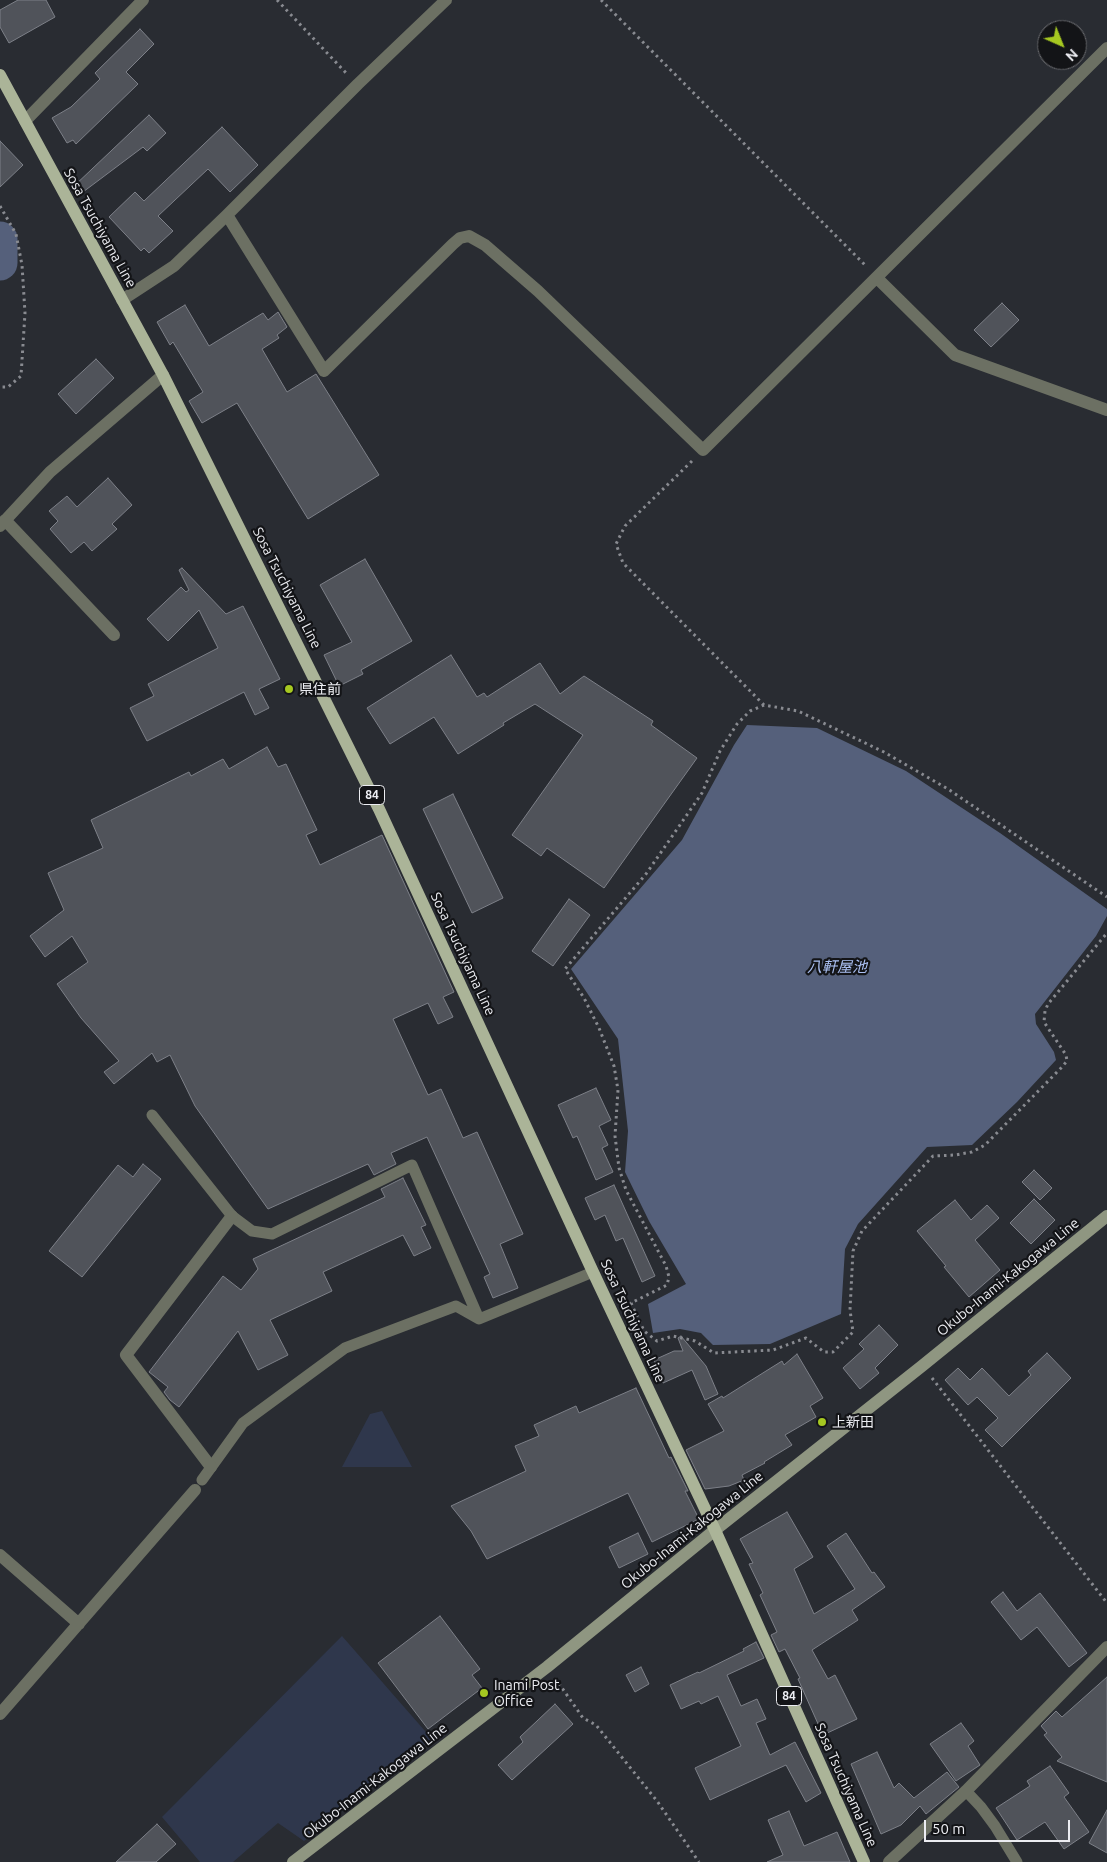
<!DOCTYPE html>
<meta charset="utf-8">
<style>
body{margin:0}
#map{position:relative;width:1107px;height:1862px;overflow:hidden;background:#292c32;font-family:Ubuntu,sans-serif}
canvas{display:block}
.north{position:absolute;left:1037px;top:20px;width:50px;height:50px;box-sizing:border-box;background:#131417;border:1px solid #6a6b6f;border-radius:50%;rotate:136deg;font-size:14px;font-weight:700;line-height:20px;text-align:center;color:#ecedf2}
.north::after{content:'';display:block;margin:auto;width:18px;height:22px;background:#a6c821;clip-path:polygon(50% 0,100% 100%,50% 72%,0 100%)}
.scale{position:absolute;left:924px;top:1820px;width:146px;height:22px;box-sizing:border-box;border:2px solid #ecedf2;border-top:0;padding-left:6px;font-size:15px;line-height:18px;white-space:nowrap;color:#ecedf2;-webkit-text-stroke:4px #131417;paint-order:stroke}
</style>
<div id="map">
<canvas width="1107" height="1862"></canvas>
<div class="north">N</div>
<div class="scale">50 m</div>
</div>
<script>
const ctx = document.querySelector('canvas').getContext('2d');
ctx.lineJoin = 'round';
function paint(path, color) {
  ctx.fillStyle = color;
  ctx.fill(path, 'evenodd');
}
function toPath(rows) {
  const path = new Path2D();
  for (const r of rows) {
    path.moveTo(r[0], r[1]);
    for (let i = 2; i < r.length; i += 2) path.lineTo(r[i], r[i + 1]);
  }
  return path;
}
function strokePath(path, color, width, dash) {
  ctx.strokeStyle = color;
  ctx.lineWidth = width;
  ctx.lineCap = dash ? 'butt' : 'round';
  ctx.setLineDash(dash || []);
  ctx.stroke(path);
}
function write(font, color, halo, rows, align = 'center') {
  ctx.font = font + ' Ubuntu,"Noto Sans JP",sans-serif';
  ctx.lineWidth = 4.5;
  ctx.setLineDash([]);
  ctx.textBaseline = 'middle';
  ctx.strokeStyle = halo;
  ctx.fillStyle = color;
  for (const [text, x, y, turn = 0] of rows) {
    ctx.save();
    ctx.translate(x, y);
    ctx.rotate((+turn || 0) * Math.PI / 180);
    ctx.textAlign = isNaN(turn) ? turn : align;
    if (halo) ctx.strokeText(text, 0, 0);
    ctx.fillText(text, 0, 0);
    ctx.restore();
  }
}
paint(toPath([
 [382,1411,412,1467,342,1467,370,1414],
 [342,1636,432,1739,304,1841,278,1823,233,1862,200,1862,162,1817]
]), '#2f374c');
paint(toPath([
 [747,725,817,728,906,771,1000,833,1107,909,1107,916,1096,936,1035,1014,1036,1024,1054,1052,1056,1060,1017,1102,972,1145,927,1147,858,1224,845,1249,841,1314,770,1344,713,1345,701,1333,680,1329,653,1333,648,1304,686,1284,649,1221,625,1172,628,1131,618,1039,571,969,682,840,734,745]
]), '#55607b');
strokePath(toPath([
 [0,239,0,263]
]), '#55607b', 35);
const building = toPath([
 [18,0,46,0,55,17,9,43,0,27,0,10,18,0],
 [140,29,154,44,126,72,138,84,76,144,73,140,67,143,52,118,71,107,100,79,95,73,140,29],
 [149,115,166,133,147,151,143,147,79,195,73,187,149,115],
 [222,127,258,165,230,192,208,169,158,216,173,231,149,253,144,248,141,251,109,217,135,192,144,201,222,127],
 [0,141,23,165,0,187,0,141],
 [1002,303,1019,320,991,347,974,330,1002,303],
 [185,305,209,346,263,313,268,320,278,312,287,327,277,335,279,338,262,349,287,392,316,374,379,475,308,519,237,403,202,423,189,401,203,392,173,342,170,345,157,322,185,305],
 [96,359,114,378,76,414,58,394,96,359],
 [108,478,132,505,112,524,117,529,92,551,84,542,71,553,50,529,58,521,49,511,67,496,77,507,108,478],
 [365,559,412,641,361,670,363,674,339,686,324,655,352,642,320,585,365,559],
 [182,568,226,614,243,606,280,679,259,689,269,708,255,715,244,692,147,741,130,708,154,696,148,684,218,648,199,610,168,641,147,619,181,587,186,592,189,590,179,570,182,568],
 [451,655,477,697,484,693,487,697,540,663,560,694,584,676,653,721,651,725,697,758,604,888,547,848,541,856,512,835,583,735,535,704,503,723,504,725,458,754,434,717,390,744,367,708,451,655],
 [267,747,278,767,286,764,317,830,306,835,320,865,382,835,454,992,443,997,453,1017,438,1024,428,1003,393,1019,428,1095,441,1089,463,1138,477,1132,523,1234,500,1244,518,1288,493,1298,484,1277,490,1274,427,1137,391,1153,396,1164,374,1175,368,1164,268,1209,195,1106,170,1055,157,1062,152,1053,114,1084,104,1072,119,1061,81,1018,57,984,88,962,72,936,45,957,30,936,64,910,48,873,103,848,91,820,189,772,191,776,223,759,229,769,267,747],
 [453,794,503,898,472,913,423,809,453,794],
 [569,899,590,915,553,966,532,951,569,899],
 [596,1088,611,1120,599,1126,608,1145,602,1148,613,1172,596,1180,577,1136,573,1138,558,1105,596,1088],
 [143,1164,161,1179,82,1277,49,1251,118,1165,133,1177,143,1164],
 [1034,1170,1052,1188,1040,1200,1022,1182,1034,1170],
 [403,1178,426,1225,421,1227,431,1248,414,1256,403,1235,323,1272,332,1291,270,1320,288,1355,258,1370,238,1331,179,1407,170,1400,164,1392,168,1387,149,1372,223,1276,241,1290,258,1269,253,1259,385,1197,381,1189,403,1178],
 [614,1185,655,1276,642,1282,623,1238,616,1241,605,1215,595,1220,585,1198,614,1185],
 [1034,1199,1055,1220,1031,1244,1010,1223,1034,1199],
 [955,1200,971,1220,987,1205,999,1218,975,1240,1000,1270,969,1297,944,1267,946,1266,917,1231,955,1200],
 [879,1325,898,1345,875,1368,879,1373,860,1389,843,1368,864,1349,859,1344,879,1325],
 [681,1336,706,1366,718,1394,705,1400,692,1370,663,1383,654,1360,674,1351,683,1351,678,1338,681,1336],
 [1047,1353,1071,1378,1002,1447,985,1430,998,1418,977,1397,968,1405,945,1380,958,1368,970,1380,982,1368,1009,1396,1031,1375,1028,1371,1047,1353],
 [797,1354,823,1398,810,1406,816,1417,785,1435,792,1445,764,1462,765,1463,742,1475,744,1480,729,1486,705,1489,686,1450,724,1431,708,1404,722,1396,723,1398,782,1361,784,1365,797,1354],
 [636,1388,669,1458,671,1457,688,1491,685,1491,699,1519,652,1542,628,1493,487,1559,471,1531,451,1506,526,1471,515,1446,539,1436,534,1425,576,1406,579,1413,636,1388],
 [787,1512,813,1557,794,1569,814,1614,855,1589,827,1546,846,1533,872,1573,874,1572,885,1587,852,1610,858,1620,812,1650,828,1679,835,1675,857,1719,823,1735,798,1679,800,1678,785,1649,779,1652,771,1635,777,1632,760,1595,763,1593,749,1564,753,1563,740,1539,787,1512],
 [638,1533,648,1554,619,1568,609,1547,638,1533],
 [1003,1592,1017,1611,1040,1593,1087,1653,1069,1667,1037,1627,1021,1640,991,1602,1003,1592],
 [440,1616,480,1669,472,1675,482,1688,428,1729,378,1663,440,1616],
 [756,1642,764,1658,727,1675,741,1706,757,1699,766,1719,756,1723,770,1755,795,1742,821,1793,806,1802,786,1765,710,1800,695,1768,741,1746,718,1696,701,1704,699,1701,681,1709,670,1685,698,1672,699,1673,744,1651,743,1649,756,1642],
 [641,1667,649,1684,635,1692,626,1675,641,1667],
 [1107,1677,1107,1782,1057,1761,1062,1757,1044,1735,1047,1733,1041,1726,1056,1711,1062,1717,1107,1677],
 [555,1704,573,1724,512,1780,498,1765,523,1742,520,1737,555,1704],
 [961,1723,974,1741,968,1746,980,1765,956,1781,930,1744,961,1723],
 [877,1752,894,1788,899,1783,914,1798,947,1772,959,1787,926,1814,920,1806,901,1825,881,1834,851,1764,877,1752],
 [1050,1766,1069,1793,1064,1797,1089,1832,1064,1849,1045,1822,1017,1840,996,1808,1030,1786,1027,1781,1050,1766],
 [1107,1810,1107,1853,1089,1843,1107,1810],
 [789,1811,804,1846,837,1832,850,1862,767,1862,783,1855,768,1820,789,1811],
 [157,1824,176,1844,156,1862,116,1862,157,1824]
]);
paint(building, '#50535a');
strokePath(building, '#7d8088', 1);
strokePath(toPath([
 [277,0,347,74],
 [601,0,867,267],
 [0,206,16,234,22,265,25,313,21,376,8,387,0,387],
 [692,461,625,526,616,544,623,563,764,705,798,711,884,752,948,789,1107,897],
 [764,705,750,711,737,724,720,751,702,793,646,874,565,969,584,998,599,1028,614,1066,618,1090,615,1136,619,1168,626,1190,666,1266,669,1277,667,1285,631,1303,644,1331,657,1341,673,1336,695,1341,714,1353,773,1350,806,1338,824,1352,833,1352,853,1332,850,1310,853,1251,862,1231,933,1156,955,1155,972,1152,985,1145,1061,1068,1067,1061,1066,1055,1044,1022,1045,1011,1048,1004,1107,933],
 [932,1378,1107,1603],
 [555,1678,583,1718,596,1725,657,1801,699,1862]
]), '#898b91', 3, [2.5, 4]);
strokePath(toPath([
 [152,1115,232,1216,252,1231,272,1234,412,1165,479,1319],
 [202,1480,243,1423,345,1348,456,1306,479,1319,593,1272],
 [966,1791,981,1807,995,1826,1017,1862]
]), '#6c7063', 11);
strokePath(toPath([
 [25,121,143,0],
 [227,215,324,371,453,244,460,238,469,236,485,245,538,291,703,450,1107,48],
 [877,278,955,355,1107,410],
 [122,300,174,266,227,215,358,84,446,0],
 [5,520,114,635],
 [0,526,50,472,163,375],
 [211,1467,126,1355,232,1216],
 [0,1555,79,1624],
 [0,1714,195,1490],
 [889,1862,966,1791,1107,1647]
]), '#6c7063', 12);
strokePath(toPath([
 [293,1862,547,1667,715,1530,922,1366,1107,1216]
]), '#8f9681', 12);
strokePath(toPath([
 [0,75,163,375,379,809,593,1272,715,1530,864,1862]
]), '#abb498', 12);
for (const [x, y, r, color] of [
 [289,689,5,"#a6c821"],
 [822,1422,5,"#a6c821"],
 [484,1693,5,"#a6c821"]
]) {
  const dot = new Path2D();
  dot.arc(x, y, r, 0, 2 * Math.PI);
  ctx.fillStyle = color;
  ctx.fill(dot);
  strokePath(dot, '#131417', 2);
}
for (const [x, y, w] of [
 [372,795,25],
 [789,1696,25]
]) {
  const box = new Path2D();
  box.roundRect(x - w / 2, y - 9.5, w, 19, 4);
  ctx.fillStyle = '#131417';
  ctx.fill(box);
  strokePath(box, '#ecedf2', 1);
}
write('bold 12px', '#ecedf2', null, [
 ["84",372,795],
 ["84",789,1696]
]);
write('14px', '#ecedf2', '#131417', [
 ["Sosa Tsuchiyama Line",100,228,61],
 ["Sosa Tsuchiyama Line",287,588,63],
 ["Sosa Tsuchiyama Line",463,954,65],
 ["Okubo-Inami-Kakogawa Line",1008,1277,-39],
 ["Sosa Tsuchiyama Line",633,1321,65],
 ["Okubo-Inami-Kakogawa Line",692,1530,-39],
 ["Okubo-Inami-Kakogawa Line",375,1781,-38],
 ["Sosa Tsuchiyama Line",846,1785,66]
]);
write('14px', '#ecedf2', '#131417', [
 ["県住前",299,689],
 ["上新田",832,1422],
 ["Inami Post",494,1685],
 ["Office",494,1701]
], 'left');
write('italic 15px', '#abc0f3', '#131417', [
 ["八軒屋池",837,967]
]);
</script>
